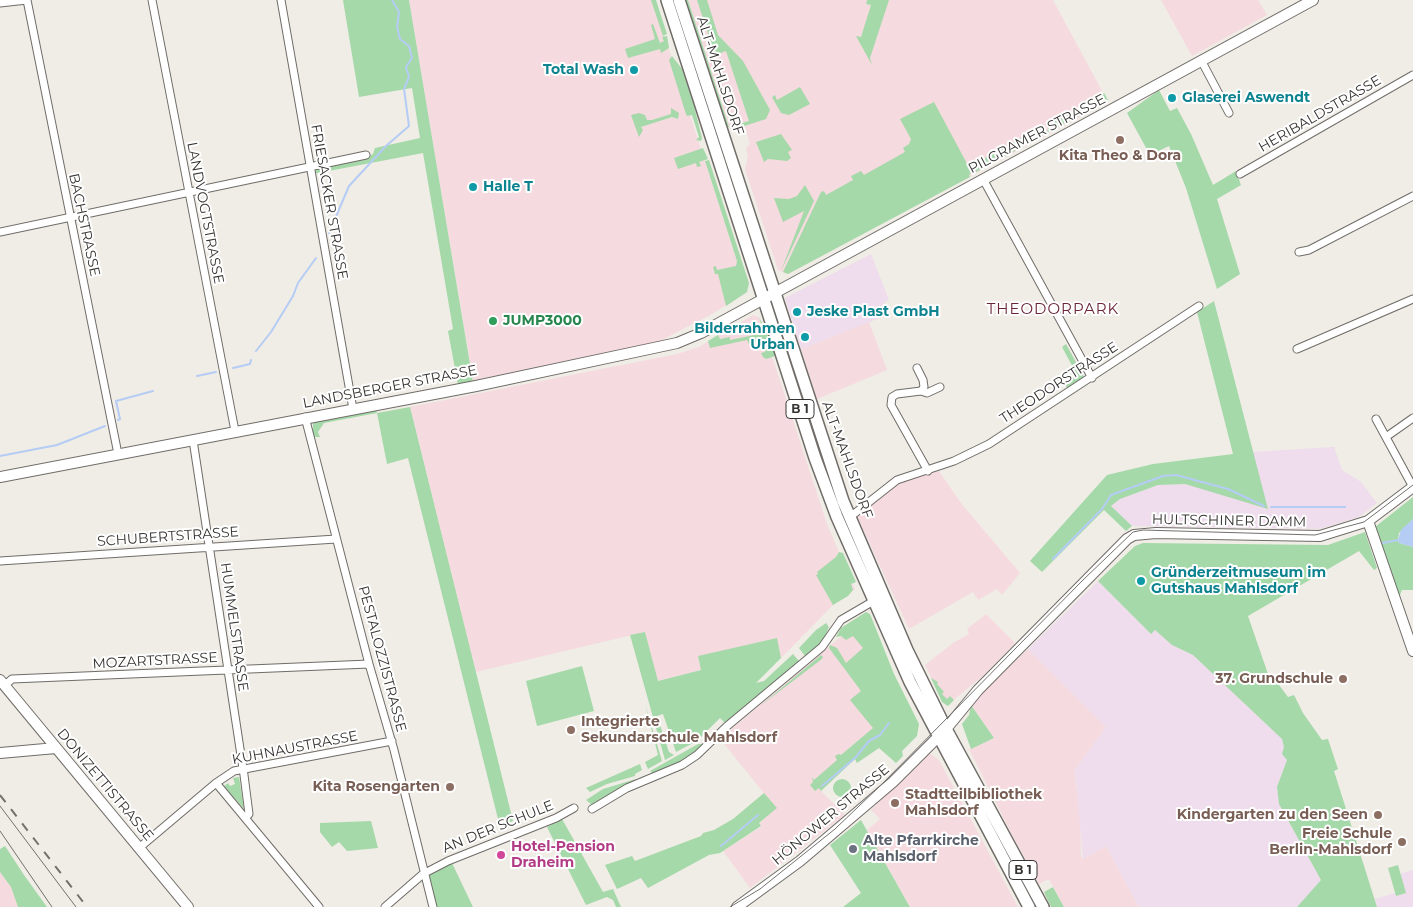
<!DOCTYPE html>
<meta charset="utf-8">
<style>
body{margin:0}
canvas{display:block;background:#f0ece6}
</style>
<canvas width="1413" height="907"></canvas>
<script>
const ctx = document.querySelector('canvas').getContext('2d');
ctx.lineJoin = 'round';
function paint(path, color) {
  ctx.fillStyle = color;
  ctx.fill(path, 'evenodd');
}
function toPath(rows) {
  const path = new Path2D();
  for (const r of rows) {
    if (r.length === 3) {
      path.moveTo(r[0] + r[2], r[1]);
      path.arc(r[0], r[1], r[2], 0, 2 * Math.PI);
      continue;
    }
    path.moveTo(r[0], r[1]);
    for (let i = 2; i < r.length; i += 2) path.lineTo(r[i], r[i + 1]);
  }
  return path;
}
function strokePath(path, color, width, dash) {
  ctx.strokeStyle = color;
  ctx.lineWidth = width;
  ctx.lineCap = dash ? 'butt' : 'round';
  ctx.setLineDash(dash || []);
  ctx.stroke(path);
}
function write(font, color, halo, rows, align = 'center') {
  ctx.font = font + ' Montserrat,sans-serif';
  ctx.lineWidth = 4;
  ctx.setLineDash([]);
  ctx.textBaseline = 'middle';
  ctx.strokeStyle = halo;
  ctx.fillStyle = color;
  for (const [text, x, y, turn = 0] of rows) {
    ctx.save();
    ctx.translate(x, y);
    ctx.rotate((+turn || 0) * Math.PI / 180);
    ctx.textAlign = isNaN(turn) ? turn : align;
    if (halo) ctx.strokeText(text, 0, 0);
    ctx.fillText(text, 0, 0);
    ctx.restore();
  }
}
paint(toPath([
 [409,0,653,0,747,292,712,314,658,342,473,380],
 [688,0,1053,0,1108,102,788,274,778,270,745,169,748,157,746,148,750,144,745,127,730,129],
 [1161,0,1258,0,1267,15,1192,56],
 [753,315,759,317,762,326,827,524,855,589,833,605,781,658,776,638,698,657,701,670,657,681,645,632,476,672,410,407,677,354,699,347],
 [869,322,887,370,817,399,801,349],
 [939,471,961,503,1020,573,1002,595,997,589,978,600,973,592,909,629,857,516,898,482],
 [986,614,1015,643,984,675,946,706,925,665,953,643,969,634,967,629],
 [872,628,874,728,850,747,821,791,845,815,750,888,723,851,761,827,759,824,776,808,720,739,845,633],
 [1028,649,1106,727,1075,770,1076,788,1079,788,1081,856,1083,859,1106,846,1139,907,1064,907,1049,879,1039,884,1009,829,969,749,994,738,971,705],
 [929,753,939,760,1018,907,910,907,867,830,880,819,871,810],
 [0,872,11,887,18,907,0,907]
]), '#f5dbdf');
paint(toPath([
 [871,254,889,300,884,302,890,314,801,349,785,298],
 [1334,447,1342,470,1361,482,1377,503,1359,517,1319,529,1132,526,1111,506,1120,499,1158,485,1185,484,1268,508,1252,452],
 [1098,581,1150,633,1155,630,1172,645,1193,655,1282,739,1287,760,1277,787,1279,804,1321,880,1297,907,1139,907,1106,846,1083,859,1075,770,1106,727,1028,649],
 [1413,870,1413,907,1377,907,1375,899,1395,893,1396,896,1406,893,1400,874]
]), '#efdcec');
paint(toPath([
 [343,0,409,0,473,382,458,385,448,331,453,329,423,153,313,174,318,167,368,157,373,154,375,148,420,138,412,88,359,97],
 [651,0,656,0,667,34,663,36],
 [682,0,688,0,729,127,749,121,726,51,715,55,697,0,707,0,718,35,743,61,770,110,766,119,735,129,725,126],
 [867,0,889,0,870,58,872,65,856,36,861,37,871,5,866,4],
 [653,24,660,43,664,41,662,37,667,36,669,48,661,53,660,49,628,58,625,49,655,39,651,25],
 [672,56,682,69,694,106,702,138,701,141,696,140,699,137,692,115,687,116,685,111,669,60],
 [800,87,810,104,789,115,781,113,772,97,775,95,777,100],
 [1159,90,1170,111,1177,108,1191,134,1213,185,1236,171,1241,185,1217,199,1240,274,1217,289,1186,188,1169,146,1150,155,1127,113],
 [1104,93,1108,100,976,172,973,166,987,157,1032,132,1038,136,1048,130,1049,123,1085,107],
 [934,102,972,173,969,175,970,177,788,274,783,272,821,192,824,191,826,195,853,180,851,176,861,171,864,175,905,152,903,148,909,144,911,139,900,119],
 [671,108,679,113,678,119,672,117,641,127,643,130,639,137,631,115,639,113,645,115,647,120,652,120,671,114],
 [781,134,792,150,788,152,791,158,787,161,768,159,764,162,756,142],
 [703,148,708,159,699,162,701,166,697,167,696,163,678,169,674,158],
 [709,160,749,283,747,292,726,306,718,274,715,274,713,267,716,266,717,270,736,266,737,261,705,161],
 [805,185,814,201,781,271,804,211,783,222,774,198,789,199,797,196],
 [1214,301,1268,509,1185,484,1158,485,1120,499,1111,506,1132,526,1126,531,1104,510,1042,572,1030,561,1107,475,1153,464,1233,454,1197,312],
 [759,317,768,334,775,356,766,359,763,357,761,353,765,352,762,340,749,344,747,340,710,348,708,341,718,335,720,339,730,337,730,340,764,333],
 [1066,344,1084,377,1068,390,1062,379,1075,371,1062,347],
 [791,365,805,397,845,518,835,500,789,366],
 [410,407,513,821,500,827,408,458,387,464,377,413,324,423,318,432,320,437,313,437,313,422,376,409,377,413],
 [1413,497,1413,519,1399,533,1398,540,1399,543,1413,547,1413,590,1402,590,1399,597,1375,527],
 [1365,532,1377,568,1374,570,1359,551,1248,616,1268,674,1270,673,1288,697,1294,695,1303,713,1322,740,1328,739,1338,769,1334,771,1377,907,1297,907,1321,880,1279,804,1277,787,1287,760,1282,754,1284,747,1282,739,1193,655,1172,645,1155,630,1151,634,1098,581,1135,546,1143,543,1328,545],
 [839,552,843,553,856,582,851,584,853,590,848,596,833,605,816,575,818,574,817,572,836,557],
 [866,612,870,614,894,674,919,724,917,736,902,751,903,756,896,763,879,748,857,763,855,759,821,791,819,788,815,791,810,785,813,782,812,777,814,780,837,760,835,756,839,754,841,755,873,728,850,700,861,691,829,648,830,645,837,648,846,663,863,648,853,636,846,640,841,636,836,637,841,628],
 [826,623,829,627,823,641,805,656,799,648,816,630],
 [645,632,658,681,701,670,698,656,777,638,781,658,756,683,764,681,793,654,799,661,725,723,720,718,697,741,676,752,663,714,657,716,669,752,674,755,665,760,630,635],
 [821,655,823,657,822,659,760,706],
 [582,666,594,711,537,726,526,681],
 [931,678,938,682,937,684,944,692,942,694,947,699,950,696,954,700,948,706,942,702],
 [645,704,662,761,648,769,645,762,658,755],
 [971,705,994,738,971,749,962,724,969,715],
 [698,744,704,744,683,763,653,774,650,771],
 [640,764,642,770,635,774,635,776,607,784,590,792,586,788],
 [239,777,244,809,224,786,228,783,230,786,235,784,233,778],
 [842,788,9],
 [636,779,637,781,592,805,586,800,603,789],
 [764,793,777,808,759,823,761,826,720,853,709,855,648,888,641,878,617,889,605,865,632,856,635,861,701,836,703,833,714,830,733,819],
 [562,819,603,892,613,889,621,907,616,907,613,900,607,897,586,905,547,827],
 [861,820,907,902,910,907,843,907,861,893,830,845],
 [371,821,378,848,347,851,339,842,332,847,320,832,320,823],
 [5,846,24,875,47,907,18,907,11,887,0,872,0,849],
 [452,863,473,907,436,907,426,877],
 [1398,865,1406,893,1396,896,1388,868],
 [1053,887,1054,889,1064,907,1051,907,1044,892]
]), '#a5d9a9');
paint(toPath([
 [1413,519,1413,547,1399,543,1398,540,1401,530]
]), '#b5ccf5');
strokePath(toPath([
 [329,233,349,186,386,146,409,126,404,89,409,77,406,67,412,58,409,46,400,39,397,27,399,12,392,0],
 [256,351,271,332,293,296,298,283,316,258],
 [233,368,250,364,251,360],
 [197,376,216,372],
 [118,420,120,419,116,401,153,391],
 [0,456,57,445,105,426],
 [1271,507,1345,507],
 [1383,543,1398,540],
 [1053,559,1102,509,1111,495,1163,476,1176,475,1228,489,1264,506],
 [822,786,855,758,869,741,880,735,889,723],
 [721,846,758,815]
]), '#b5ccf5', 2);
const street = toPath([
 [27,0,118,454],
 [152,0,235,431],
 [281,0,353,409],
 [0,3,27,0],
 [1201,60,1229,113],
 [1240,174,1413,75],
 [983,179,1092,378],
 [0,232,366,155],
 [1299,252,1309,250,1413,196],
 [1297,349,1413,299],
 [917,368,923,380,924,387,921,391,897,394,892,397,891,405,928,471],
 [921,391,927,393,940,387],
 [305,417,369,664,394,750,433,907],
 [1376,419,1413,487],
 [1386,437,1413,418],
 [193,440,244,775,249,814,246,817],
 [850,517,897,480,954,461,989,444,1199,306],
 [0,561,336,539],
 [4,686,12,679,369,664],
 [216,783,319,907],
 [592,809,627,788,682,765,697,755,726,727,822,647,841,620,877,599],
 [139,848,216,783,234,771,392,741],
 [385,907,423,874,448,861,556,818,574,808]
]);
const secondary = toPath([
 [0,477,476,386,677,343,701,333,1313,0],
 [1368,521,1413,651],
 [0,680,188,907],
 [0,753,56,748],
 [737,907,800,861,893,782,946,729,978,690,1127,539,1134,535,1156,533,1320,536,1368,521,1413,487]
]);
const primary = toPath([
 [667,0,815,458,837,517,910,682,1029,907],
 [679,0,843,501,907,650,946,729,1043,907]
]);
strokePath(street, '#706c68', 9);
strokePath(secondary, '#706c68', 12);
strokePath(primary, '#706c68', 14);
strokePath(street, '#fff', 7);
strokePath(secondary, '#fff', 10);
strokePath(primary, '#fff', 11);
strokePath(toPath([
 [0,806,76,907],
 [0,831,52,907],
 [730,907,760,889,835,829,881,785,1083,580,1133,532,1143,530,1315,535,1364,522,1413,485]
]), '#73716d', 1);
strokePath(toPath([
 [0,795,87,907]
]), '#73716d', 2, [9, 9]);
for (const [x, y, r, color] of [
 [634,70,5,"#0f9aa8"],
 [1172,98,5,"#0f9aa8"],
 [1120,140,5,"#8d6e63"],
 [473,187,5,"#0f9aa8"],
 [797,312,5,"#0f9aa8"],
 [493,321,5,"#2e9e5b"],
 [805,337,5,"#0f9aa8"],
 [1141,581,5,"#0f9aa8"],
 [1343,679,5,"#8d6e63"],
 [571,730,5,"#8d6e63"],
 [450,787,5,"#8d6e63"],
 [895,803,5,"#8d6e63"],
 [1378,815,5,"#8d6e63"],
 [1402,842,5,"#8d6e63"],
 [853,849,5,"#6b7280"],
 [501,855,5,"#d1479c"]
]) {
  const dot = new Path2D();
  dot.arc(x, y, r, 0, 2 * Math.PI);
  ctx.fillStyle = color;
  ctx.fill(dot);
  strokePath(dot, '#fff', 2);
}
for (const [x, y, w] of [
 [800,409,28],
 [1023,870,28]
]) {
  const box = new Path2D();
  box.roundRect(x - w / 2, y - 9.5, w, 19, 4);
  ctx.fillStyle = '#fff';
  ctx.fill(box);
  strokePath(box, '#363432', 1);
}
write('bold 12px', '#363432', null, [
 ["B 1",800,409],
 ["B 1",1023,870]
]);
write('bold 14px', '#0d838f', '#fff', [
 ["Total Wash",624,70,"right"],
 ["Glaserei Aswendt",1182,98],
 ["Halle T",483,187],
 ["Jeske Plast GmbH",807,312],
 ["Bilderrahmen",795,329,"right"],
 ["Urban",795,345,"right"],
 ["Gründerzeitmuseum im",1151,573],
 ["Gutshaus Mahlsdorf",1151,589]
], 'left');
write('14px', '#363432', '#fff', [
 ["ALT-MAHLSDORF",720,76,72],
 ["HERIBALDSTRASSE",1320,114,-30],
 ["PILGRAMER STRASSE",1037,134,-28],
 ["FRIESACKER STRASSE",329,202,80],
 ["LANDVOGTSTRASSE",205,213,79],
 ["BACHSTRASSE",84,225,78],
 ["THEODORSTRASSE",1059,383,-33],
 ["LANDSBERGER STRASSE",390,387,-11],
 ["ALT-MAHLSDORF",847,460,70],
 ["HULTSCHINER DAMM",1229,521,1],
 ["SCHUBERTSTRASSE",168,537,-4],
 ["HUMMELSTRASSE",234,627,82],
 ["PESTALOZZISTRASSE",382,659,75],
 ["MOZARTSTRASSE",155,661,-3],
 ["KUHNAUSTRASSE",295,748,-11],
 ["DONIZETTISTRASSE",105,785,50],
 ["HÖNOWER STRASSE",831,815,-40],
 ["AN DER SCHULE",498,827,-22]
]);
write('bold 14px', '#785e54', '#fff', [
 ["Kita Theo & Dora",1120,156,"center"],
 ["37. Grundschule",1333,679],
 ["Integrierte",581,722,"left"],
 ["Sekundarschule Mahlsdorf",581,738,"left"],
 ["Kita Rosengarten",440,787],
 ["Stadtteilbibliothek",905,795,"left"],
 ["Mahlsdorf",905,811,"left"],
 ["Kindergarten zu den Seen",1368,815],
 ["Freie Schule",1392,834],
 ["Berlin-Mahlsdorf",1392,850]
], 'right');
write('bold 14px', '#27864d', '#fff', [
 ["JUMP3000",503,321]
], 'left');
write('bold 14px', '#5b616d', '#fff', [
 ["Alte Pfarrkirche",863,841],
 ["Mahlsdorf",863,857]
], 'left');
write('bold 14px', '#b23c85', '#fff', [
 ["Hotel-Pension",511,847],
 ["Draheim",511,863]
], 'left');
ctx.letterSpacing = '1px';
write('15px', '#6a2538', '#fff', [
 ["THEODORPARK",1053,310]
]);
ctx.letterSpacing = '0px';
</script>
